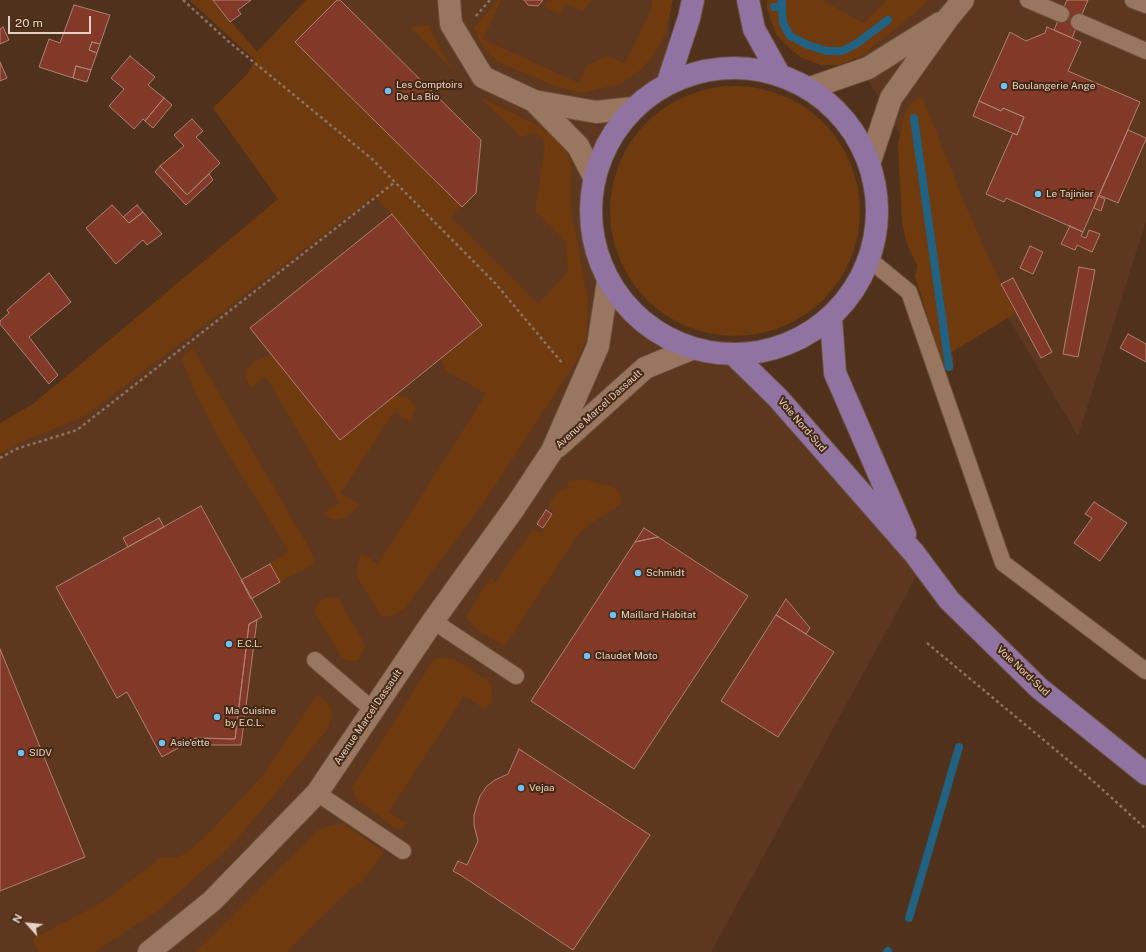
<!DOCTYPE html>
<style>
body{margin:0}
#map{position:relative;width:1146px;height:952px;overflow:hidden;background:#50321c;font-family:"Public Sans",sans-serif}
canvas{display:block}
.north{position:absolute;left:8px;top:904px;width:40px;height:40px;-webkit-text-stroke:3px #452812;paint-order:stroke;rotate:297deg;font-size:11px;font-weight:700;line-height:16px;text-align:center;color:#e4d1c4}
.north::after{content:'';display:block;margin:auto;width:14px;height:18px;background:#e4d1c4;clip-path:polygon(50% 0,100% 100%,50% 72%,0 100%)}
.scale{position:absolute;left:8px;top:16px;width:83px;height:18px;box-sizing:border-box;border:2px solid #e4d1c4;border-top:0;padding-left:5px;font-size:12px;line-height:14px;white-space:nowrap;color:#e4d1c4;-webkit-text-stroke:3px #452812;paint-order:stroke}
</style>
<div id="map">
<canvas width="1146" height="952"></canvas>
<div class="north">N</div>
<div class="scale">20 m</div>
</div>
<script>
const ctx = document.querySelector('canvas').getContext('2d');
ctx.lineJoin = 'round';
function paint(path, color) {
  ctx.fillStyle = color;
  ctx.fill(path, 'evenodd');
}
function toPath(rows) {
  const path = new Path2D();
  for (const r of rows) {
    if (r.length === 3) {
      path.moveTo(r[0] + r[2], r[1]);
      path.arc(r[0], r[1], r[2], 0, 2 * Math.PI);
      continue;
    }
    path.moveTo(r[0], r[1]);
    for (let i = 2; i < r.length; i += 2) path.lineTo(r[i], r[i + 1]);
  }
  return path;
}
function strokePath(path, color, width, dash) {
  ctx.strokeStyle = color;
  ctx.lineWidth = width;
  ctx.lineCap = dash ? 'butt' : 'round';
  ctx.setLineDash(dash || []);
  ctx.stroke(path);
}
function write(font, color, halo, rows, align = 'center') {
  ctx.font = font + ' "Public Sans",sans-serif';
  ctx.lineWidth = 4;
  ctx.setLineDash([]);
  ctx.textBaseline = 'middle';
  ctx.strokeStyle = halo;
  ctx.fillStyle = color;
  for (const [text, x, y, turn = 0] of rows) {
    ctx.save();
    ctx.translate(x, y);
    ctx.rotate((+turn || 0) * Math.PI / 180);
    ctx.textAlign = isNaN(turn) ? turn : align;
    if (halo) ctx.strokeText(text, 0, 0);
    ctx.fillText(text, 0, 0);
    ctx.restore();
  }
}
paint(toPath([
 [306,0,670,0,668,82,633,108,609,140,594,177,590,212,594,248,608,281,629,311,657,334,691,349,734,355,922,566,711,952,0,952,0,435,369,192,257,52],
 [821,0,1146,0,1146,221,1078,436]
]), '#5d381e');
paint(toPath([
 [189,0,213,0,257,52,306,0,337,0,295,42,462,207,451,217,538,304,568,272,566,242,535,212,545,145,543,139,538,135,530,133,525,136,520,136,480,97,537,125,558,140,571,160,570,204,588,301,586,339,576,362,482,505,404,609,391,616,382,617,358,579,357,568,361,553,378,564,486,394,445,370,441,359,482,325,392,214,374,196,85,416,22,442,0,454,0,423,33,404,278,199,213,108,248,73,255,60],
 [498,0,501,0,483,39,579,83,587,65,607,56,625,63,651,10,652,0,673,0,665,35,653,56,640,70,620,84,582,93,555,86,528,75,499,62,484,49,474,28],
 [552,0,593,0,582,11,565,3,561,15,544,7,547,2],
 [767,0,822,0,864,23,887,0,928,0,917,11,863,55,839,65,821,65,800,57,784,43,776,34,767,8],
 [429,25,442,52,457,74,410,27],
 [735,211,125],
 [922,96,967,209,1001,284,1016,313,952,352,954,365,944,369,915,276,917,266,906,241,902,222,898,145,904,117,910,105],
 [193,348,312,553,314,560,311,566,280,582,270,564,289,551,220,441,194,390,181,358],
 [272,355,395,395,406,397,417,407,411,422,394,412,341,493,360,505,347,517,339,520,331,519,323,513,340,503,266,377,250,387,246,378,247,370,253,362],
 [584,479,615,488,622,497,620,505,590,524,578,535,505,646,477,630,466,617,491,577,495,583,533,529,541,533,554,512,549,508,551,501,558,492,569,488,567,481],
 [331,596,339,599,366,646,358,660,350,661,342,658,314,611,319,602],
 [444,658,454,659,488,680,492,686,491,704,484,709,464,696,389,812,407,824,401,829,396,828,356,799,352,788,434,659],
 [317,695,324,699,329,705,332,713,328,729,237,840,159,910,95,952,39,952,32,939,101,903,160,858,178,857,189,851,208,834,264,774],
 [344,824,384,852,361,882,349,890,286,952,195,952,319,830,333,825]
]), '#6f3a0d');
strokePath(toPath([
 [774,7,782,7,782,0],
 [782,7,783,23,790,36,808,45,827,51,842,51,856,44,888,20],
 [914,118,949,367],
 [909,918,959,747],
 [887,952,888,951]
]), '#216283', 8);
const building = toPath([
 [213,0,251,0,238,10,241,14,230,22,213,0],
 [337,0,340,0,481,140,476,193,462,207,295,42,337,0],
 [524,0,543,0,538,6,528,5,524,0],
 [1067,0,1088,0,1072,38,1054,30,1067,0],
 [74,5,110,15,100,44,92,42,89,50,97,53,91,70,76,66,73,78,39,67,49,39,60,43,74,5],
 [3,27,9,40,0,44,0,29,3,27],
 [1047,27,1081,42,1068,71,1140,102,1083,232,1006,198,1004,202,986,194,1013,133,1017,135,1024,117,1003,108,1001,111,979,101,1010,32,1026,41,1045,33,1047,27],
 [92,42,100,44,97,53,89,50,92,42],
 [130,56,155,77,148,85,164,98,145,121,143,119,134,129,109,106,124,89,111,78,130,56],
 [0,62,7,78,0,81,0,62],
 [76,66,91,70,87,82,73,78,76,66],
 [164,98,172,105,153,128,145,121,164,98],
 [979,101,1001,111,1003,108,1024,117,1017,135,973,116,979,101],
 [192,119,203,131,196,137,220,163,187,195,160,166,184,146,174,135,192,119],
 [1128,130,1146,138,1146,139,1118,203,1099,195,1128,130],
 [160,166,187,195,209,174,213,180,186,205,155,172,160,166],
 [1098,196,1105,199,1101,211,1094,208,1098,196],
 [112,205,129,223,143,212,162,234,147,245,143,240,116,264,86,228,112,205],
 [137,205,143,212,129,223,123,217,137,205],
 [392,214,482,325,340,440,250,328,392,214],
 [1070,226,1083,232,1081,236,1086,238,1089,230,1100,234,1092,252,1077,245,1075,250,1061,244,1070,226],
 [1030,246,1043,252,1033,274,1020,268,1030,246],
 [1079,267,1095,270,1078,357,1063,354,1079,267],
 [49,273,71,302,29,337,58,375,49,384,0,324,0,321,9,313,7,310,49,273],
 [1013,278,1052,352,1041,358,1001,284,1013,278],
 [1128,334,1146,344,1146,362,1120,348,1128,334],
 [1094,502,1127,523,1100,561,1074,543,1092,518,1085,514,1094,502],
 [201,506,262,617,249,624,235,739,196,738,162,757,127,692,117,698,56,587,201,506],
 [546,510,552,514,543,528,537,524,546,510],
 [159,518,164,527,128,547,123,538,159,518],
 [644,528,658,537,635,542,644,528],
 [658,537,748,596,634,769,531,701,635,542,658,537],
 [270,564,280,582,251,599,241,580,270,564],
 [786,599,810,628,806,634,776,615,786,599],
 [776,615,834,652,778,737,721,701,776,615],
 [257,620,241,745,183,745,196,738,235,739,249,624,257,620],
 [0,649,85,857,0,891,0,649],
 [519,749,650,835,573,950,462,876,453,871,458,861,467,865,478,841,474,825,474,815,480,796,487,786,495,780,508,774,519,749]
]);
paint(building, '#823927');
strokePath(building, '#ac8176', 1);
const service = toPath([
 [1028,0,1061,14],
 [1133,0,1146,5],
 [1079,22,1146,51],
 [870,260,909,292,1003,563,1146,671],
 [433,621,516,676],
 [315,660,373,710],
 [317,793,403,851]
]);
const minor = toPath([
 [449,0,451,24,483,77,534,101,596,112,633,108],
 [810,88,868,68,940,23],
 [534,101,578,146,594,177],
 [870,161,891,98,948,18,963,0]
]);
const tertiary = toPath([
 [557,447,645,368,691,349],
 [149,952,212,901,317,793,433,621,515,507,552,451,598,346,608,281]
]);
const primary = toPath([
 [748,0,754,29,779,74],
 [734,211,143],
 [668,82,689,18,693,0],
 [831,318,835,373,905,534],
 [734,355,778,398,914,553,949,600,1039,688,1146,774]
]);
strokePath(service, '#6a503d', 18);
strokePath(minor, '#6a503d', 24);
strokePath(tertiary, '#6a503d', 24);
strokePath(primary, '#6a503d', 24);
strokePath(toPath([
 [183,0,228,41,372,159,495,283,563,364],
 [476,16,490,0],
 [0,458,16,449,77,430,395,182],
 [927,643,1093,781,1146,829]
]), '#8c7260', 2.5, [3, 3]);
strokePath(service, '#99765f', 16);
strokePath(minor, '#99765f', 22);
strokePath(tertiary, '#99765f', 22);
strokePath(primary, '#9073a0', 22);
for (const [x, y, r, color] of [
 [1004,86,4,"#6dc2f3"],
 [388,91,4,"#6dc2f3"],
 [1038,194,4,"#6dc2f3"],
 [638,573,4,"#6dc2f3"],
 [613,615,4,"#6dc2f3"],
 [229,644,4,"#6dc2f3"],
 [587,656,4,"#6dc2f3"],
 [217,717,4,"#6dc2f3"],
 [162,743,4,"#6dc2f3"],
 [21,753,4,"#6dc2f3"],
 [521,788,4,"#6dc2f3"]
]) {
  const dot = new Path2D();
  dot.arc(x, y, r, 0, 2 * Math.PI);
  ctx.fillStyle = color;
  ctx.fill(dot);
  strokePath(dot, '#452812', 1.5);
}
write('10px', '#e4d1c4', '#452812', [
 ["Les Comptoirs",396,85],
 ["De La Bio",396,97],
 ["Boulangerie Ange",1012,86],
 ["Le Tajinier",1046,194],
 ["Schmidt",646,573],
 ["Maillard Habitat",621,615],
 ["E.C.L.",237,644],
 ["Claudet Moto",595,656],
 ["Ma Cuisine",225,711],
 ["by E.C.L.",225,723],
 ["Asie'ette",170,743],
 ["SIDV",29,753],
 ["Vejaa",529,788]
], 'left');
write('10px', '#e4d1c4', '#452812', [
 ["Avenue Marcel Dassault",599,409,-42],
 ["Voie Nord-Sud",802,425,49],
 ["Voie Nord-Sud",1023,671,43],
 ["Avenue Marcel Dassault",368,717,-56]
]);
</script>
